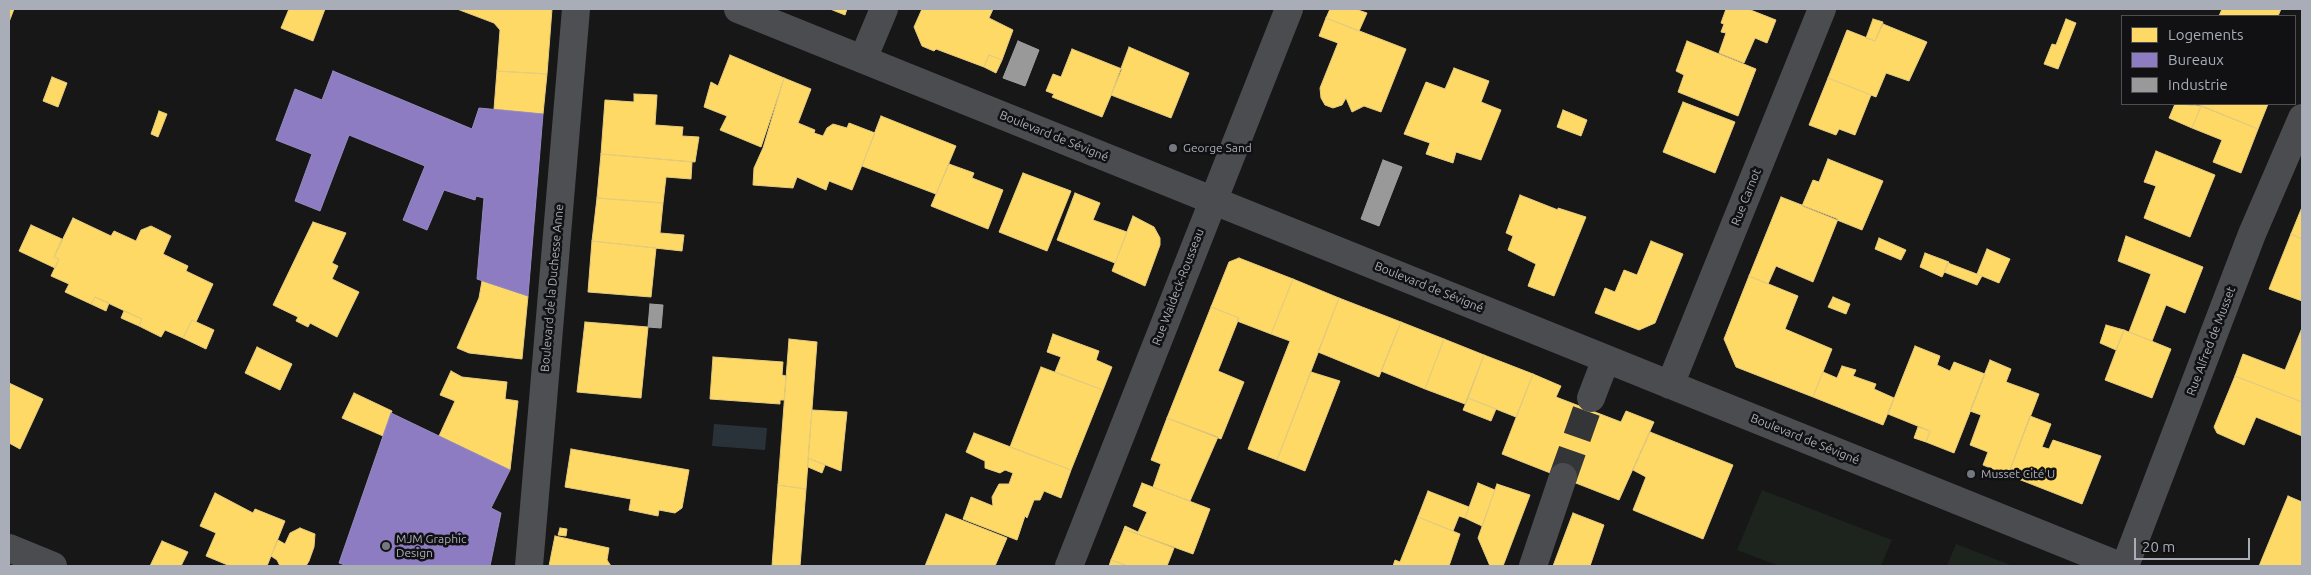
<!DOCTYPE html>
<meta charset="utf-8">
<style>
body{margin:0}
#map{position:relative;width:2311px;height:575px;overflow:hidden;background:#171717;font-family:Ubuntu,sans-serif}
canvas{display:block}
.frame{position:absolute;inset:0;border:10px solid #a8adb8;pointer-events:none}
.legend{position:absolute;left:2121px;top:15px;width:175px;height:90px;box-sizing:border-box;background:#111113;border:1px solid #4d4f55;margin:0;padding:6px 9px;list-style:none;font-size:15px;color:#a8adb8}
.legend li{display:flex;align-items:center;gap:10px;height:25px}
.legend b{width:25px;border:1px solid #4d4f55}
.scale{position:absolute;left:2134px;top:538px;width:116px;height:22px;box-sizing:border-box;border:2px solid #a8adb8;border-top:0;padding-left:6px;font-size:15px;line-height:18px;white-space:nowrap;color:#a8adb8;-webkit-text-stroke:4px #111113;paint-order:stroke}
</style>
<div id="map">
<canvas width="2311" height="575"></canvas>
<div class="frame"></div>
<ul class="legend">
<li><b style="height:14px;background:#ffd966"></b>Logements</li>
<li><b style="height:14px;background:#8e7cc3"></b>Bureaux</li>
<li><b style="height:14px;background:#999"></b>Industrie</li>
</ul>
<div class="scale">20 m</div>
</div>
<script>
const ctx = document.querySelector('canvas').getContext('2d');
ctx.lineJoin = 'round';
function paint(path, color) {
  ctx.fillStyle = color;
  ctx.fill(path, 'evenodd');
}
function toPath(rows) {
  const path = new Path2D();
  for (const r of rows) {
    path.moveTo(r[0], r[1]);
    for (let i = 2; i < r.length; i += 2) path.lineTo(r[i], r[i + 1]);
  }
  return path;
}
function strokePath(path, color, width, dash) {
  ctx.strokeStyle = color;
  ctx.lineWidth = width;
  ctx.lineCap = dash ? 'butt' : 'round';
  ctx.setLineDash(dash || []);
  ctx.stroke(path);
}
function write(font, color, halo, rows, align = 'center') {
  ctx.font = font + ' Ubuntu,sans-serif';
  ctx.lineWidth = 5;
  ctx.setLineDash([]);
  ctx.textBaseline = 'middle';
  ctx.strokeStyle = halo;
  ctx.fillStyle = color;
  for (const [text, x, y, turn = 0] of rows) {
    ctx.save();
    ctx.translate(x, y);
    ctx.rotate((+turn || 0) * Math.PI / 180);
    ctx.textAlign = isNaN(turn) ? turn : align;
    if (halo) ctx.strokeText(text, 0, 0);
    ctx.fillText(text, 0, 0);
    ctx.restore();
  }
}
paint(toPath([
 [1762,490,1892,540,1881,566,1779,566,1737,550],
 [1956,544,2013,566,1947,566]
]), '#1d241e');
paint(toPath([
 [714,424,767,428,765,450,712,446]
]), '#2a3239');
const homes = toPath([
 [9,9,14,9,9,22,9,9],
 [289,9,325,9,313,41,281,28,289,9],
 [457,9,552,9,547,74,497,71,500,30,494,23,457,9],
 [830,9,847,9,845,15,830,9],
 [922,9,993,9,989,18,1013,30,1002,60,989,55,984,67,936,49,934,51,922,46,914,27,922,9],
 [1330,9,1355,9,1367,13,1359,31,1326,18,1330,9],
 [1726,9,1748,9,1776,20,1767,43,1755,38,1744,63,1719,53,1726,33,1721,32,1724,24,1721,23,1726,9],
 [2222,9,2281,9,2278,16,2219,16,2222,9],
 [1326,18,1406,49,1381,112,1364,106,1352,112,1346,98,1342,105,1333,108,1325,105,1321,98,1320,88,1338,43,1319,36,1326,18],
 [1873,19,1883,22,1875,41,1866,38,1873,19],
 [2066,19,2076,23,2058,69,2044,64,2052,44,2056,45,2066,19],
 [1883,24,1927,42,1909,81,1886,73,1876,97,1828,78,1847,30,1875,41,1883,24],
 [1687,41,1756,69,1738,116,1678,92,1684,75,1676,71,1687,41],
 [1129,47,1189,73,1171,118,1111,95,1129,47],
 [1072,49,1122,69,1102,117,1052,97,1054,94,1046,91,1053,74,1061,77,1072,49],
 [730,55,784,78,761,147,720,130,727,116,704,107,711,82,718,86,730,55],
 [989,55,1002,60,996,73,984,67,989,55],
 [1454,68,1489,81,1481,102,1501,110,1481,160,1456,152,1453,163,1426,154,1430,143,1404,134,1426,82,1445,89,1454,68],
 [497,71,547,74,543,114,494,109,497,71],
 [52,77,67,83,58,107,43,101,52,77],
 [784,78,811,89,798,123,815,130,814,133,823,136,827,128,833,124,847,128,849,123,875,133,852,190,829,181,826,190,797,177,793,188,753,185,754,168,763,148,784,78],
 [1828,78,1871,95,1855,135,1839,129,1836,135,1809,125,1828,78],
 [634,94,657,95,655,125,683,127,682,136,699,137,695,162,601,154,605,100,634,102,634,94],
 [1683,102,1735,122,1715,173,1663,152,1683,102],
 [2175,104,2201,106,2192,128,2169,118,2175,104],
 [2197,104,2268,104,2258,129,2197,104],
 [2201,106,2258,129,2241,173,2213,162,2222,140,2192,128,2201,106],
 [1563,110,1587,120,1581,136,1557,127,1563,110],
 [159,111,167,114,158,137,151,134,159,111],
 [881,116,956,146,936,194,862,166,881,116],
 [2156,151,2215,175,2190,237,2144,218,2156,186,2144,182,2156,151],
 [601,154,692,162,691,179,666,177,663,203,597,198,601,154],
 [1828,159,1883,181,1862,230,1802,206,1813,180,1819,182,1828,159],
 [949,164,974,173,972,178,1003,190,988,229,931,206,949,164],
 [1023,173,1071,191,1047,251,999,232,1023,173],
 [1075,193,1100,203,1093,220,1127,232,1115,263,1057,240,1075,193],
 [1520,195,1558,210,1558,208,1586,217,1554,296,1528,286,1536,264,1508,250,1513,236,1506,233,1520,195],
 [1781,197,1838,219,1813,282,1776,266,1768,284,1749,276,1781,197],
 [597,198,663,203,660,233,684,235,682,251,592,241,597,198],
 [2302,207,2302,239,2291,234,2302,207],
 [1133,216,1154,227,1160,238,1160,245,1145,286,1112,271,1133,216],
 [73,218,111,236,114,231,136,241,141,230,151,226,171,236,163,254,188,266,186,271,213,284,196,322,192,320,183,338,165,330,161,337,139,326,142,319,95,297,91,304,65,292,69,284,51,276,59,259,54,257,73,218],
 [313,222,346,233,332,263,338,266,332,279,359,292,337,337,310,323,308,327,296,321,298,317,273,305,313,222],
 [31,225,62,239,54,257,59,259,55,268,19,251,31,225],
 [2291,234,2302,239,2302,301,2269,289,2291,234],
 [2126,236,2203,267,2185,313,2166,305,2152,341,2129,332,2151,274,2118,261,2126,236],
 [1879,238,1906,250,1901,260,1875,249,1879,238],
 [592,241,656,248,651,297,588,292,592,241],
 [1651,241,1683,254,1655,323,1639,330,1595,313,1605,288,1615,292,1624,270,1637,275,1651,241],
 [1987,249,2010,259,1999,283,1977,274,1987,249],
 [1925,253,1949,262,1942,277,1920,267,1925,253],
 [1239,258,1293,279,1271,334,1237,321,1239,318,1211,307,1229,262,1239,258],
 [1948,263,1982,276,1977,285,1944,272,1948,263],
 [1749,276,1798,296,1785,329,1832,349,1813,397,1736,367,1724,339,1749,276],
 [1293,279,1339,298,1277,460,1248,449,1290,341,1271,334,1293,279],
 [482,281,528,296,522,359,469,353,457,348,479,298,482,281],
 [95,297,109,303,106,311,91,304,95,297],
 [1833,297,1850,304,1846,314,1828,307,1833,297],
 [1339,298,1401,322,1379,377,1318,352,1339,298],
 [1211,307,1239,318,1218,371,1244,382,1221,439,1167,418,1211,307],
 [124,311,142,319,139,326,121,318,124,311],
 [192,320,214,330,206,349,183,338,192,320],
 [585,322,648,327,641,398,577,392,585,322],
 [1401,322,1444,339,1425,389,1381,371,1401,322],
 [2106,325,2124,330,2116,350,2100,343,2106,325],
 [2302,328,2302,402,2235,376,2243,354,2285,370,2302,328],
 [2124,330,2171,349,2152,398,2105,380,2124,330],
 [1053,334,1099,351,1096,360,1112,367,1103,390,1055,372,1061,357,1047,352,1053,334],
 [789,339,817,342,806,489,778,485,789,339],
 [1444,339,1484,355,1465,404,1425,389,1444,339],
 [1915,346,1940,356,1937,365,1950,371,1954,362,1985,374,1954,453,1926,442,1930,431,1888,414,1915,346],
 [257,347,292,364,280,390,245,373,257,347],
 [1484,355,1533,374,1516,417,1468,398,1484,355],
 [713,357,783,362,782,375,786,376,784,400,780,400,780,404,710,399,713,357],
 [1990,360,2011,369,2006,382,2039,394,2008,475,1983,465,1988,452,1970,445,1981,415,1970,411,1990,360],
 [1842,366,1856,370,1853,376,1876,384,1874,389,1894,398,1883,425,1813,397,1823,372,1837,378,1842,366],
 [1041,367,1103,390,1071,470,1010,447,1041,367],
 [451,371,462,377,507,382,505,399,518,401,510,470,439,436,455,401,440,395,451,371],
 [1311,372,1340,381,1305,471,1277,460,1311,372],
 [1533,374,1561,386,1556,397,1621,422,1626,411,1654,422,1619,500,1502,454,1533,374],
 [2235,376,2302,402,2302,436,2256,417,2244,445,2217,433,2214,427,2235,376],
 [9,383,43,399,20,449,9,443,9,383],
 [354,393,392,411,383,436,342,418,354,393],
 [1468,398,1496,409,1491,421,1463,410,1468,398],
 [812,410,847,412,841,471,808,458,812,410],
 [2030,416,2051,424,2042,447,2049,449,2053,440,2101,456,2082,504,2008,475,2030,416],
 [1167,418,1218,437,1190,501,1153,487,1161,464,1151,460,1167,418],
 [1918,427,1930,431,1926,442,1914,438,1918,427],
 [1650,432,1733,465,1703,539,1633,510,1646,477,1633,470,1650,432],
 [974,433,1071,470,1061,498,1044,491,1040,500,1034,500,1027,518,1025,516,1017,540,963,519,971,497,993,506,992,497,999,484,1009,484,1013,473,1005,470,1000,473,985,468,985,461,966,452,974,433],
 [571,449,689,470,682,508,675,513,659,510,658,516,629,510,631,499,565,487,571,449],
 [808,458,825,465,822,473,808,467,808,458],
 [1142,483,1210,509,1193,554,1124,529,1125,526,1138,532,1147,512,1133,506,1142,483],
 [1478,483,1495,490,1482,526,1465,518,1478,483],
 [1497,484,1530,495,1503,566,1490,566,1478,538,1497,484],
 [778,485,806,489,800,566,772,566,778,485],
 [1428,491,1469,507,1465,518,1459,516,1453,531,1418,517,1428,491],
 [215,493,253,513,255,509,285,521,267,566,230,566,206,556,216,533,200,526,215,493],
 [2288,496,2302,502,2302,566,2259,566,2288,496],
 [1573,513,1604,525,1590,566,1553,566,1573,513],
 [946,514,1007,538,995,566,925,566,946,514],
 [1418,517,1460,534,1449,566,1393,566,1395,560,1400,562,1418,517],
 [300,528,315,534,314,547,309,561,306,566,280,566,277,560,271,556,278,540,285,544,290,533,300,528],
 [560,528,567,529,566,536,558,535,560,528],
 [1124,529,1174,548,1167,566,1128,566,1111,560,1124,529],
 [555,536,609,548,607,560,611,566,549,566,555,536],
 [162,541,188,552,181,566,150,566,162,541],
 [1111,560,1128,566,1109,566,1111,560]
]);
paint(homes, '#ffd966');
strokePath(homes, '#e5cc7f', 1);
const offices = toPath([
 [333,71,472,129,479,108,543,114,528,296,477,279,484,198,476,196,475,200,444,190,427,230,403,220,425,166,349,135,320,211,295,201,312,154,276,140,295,89,322,100,333,71],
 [391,413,510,470,491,508,501,513,490,566,348,566,339,563,391,413]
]);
paint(offices, '#8e7cc3');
strokePath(offices, '#968bc0', 1);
const industry = toPath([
 [1018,41,1039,50,1025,86,1003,78,1018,41],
 [1383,160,1402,167,1379,226,1361,219,1383,160],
 [650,304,663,305,661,328,648,327,650,304]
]);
paint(industry, '#999');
strokePath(industry, '#9e9fa2', 1);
strokePath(toPath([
 [1563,477,1591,398]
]), '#343537', 28, [28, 14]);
strokePath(toPath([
 [738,9,2120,566],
 [863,59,884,9],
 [1670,385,1822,9],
 [1591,398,1606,359],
 [9,548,53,566],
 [1069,566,1289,9],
 [1533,566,1563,477],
 [2125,566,2252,234,2302,118]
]), '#4b4c50', 28);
strokePath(toPath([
 [529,566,576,9]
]), '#4d4f52', 28);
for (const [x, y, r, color] of [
 [1173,148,5,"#757880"],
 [1971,474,5,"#757880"],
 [386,546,5,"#757880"]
]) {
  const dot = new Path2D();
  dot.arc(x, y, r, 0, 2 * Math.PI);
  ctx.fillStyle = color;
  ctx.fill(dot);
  strokePath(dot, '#111113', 2);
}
write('12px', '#a8adb8', '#111113', [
 ["Boulevard de Sévigné",1054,136,22],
 ["Rue Carnot",1746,197,-68],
 ["Rue Waldeck-Rousseau",1178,287,-69],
 ["Boulevard de Sévigné",1429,287,22],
 ["Boulevard de la Duchesse Anne",552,288,-85],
 ["Rue Alfred de Musset",2211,341,-69],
 ["Boulevard de Sévigné",1805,439,22]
]);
write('12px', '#a8adb8', '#111113', [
 ["George Sand",1183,148],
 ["Musset Cité U",1981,474],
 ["MJM Graphic",396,539],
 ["Design",396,553]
], 'left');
</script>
